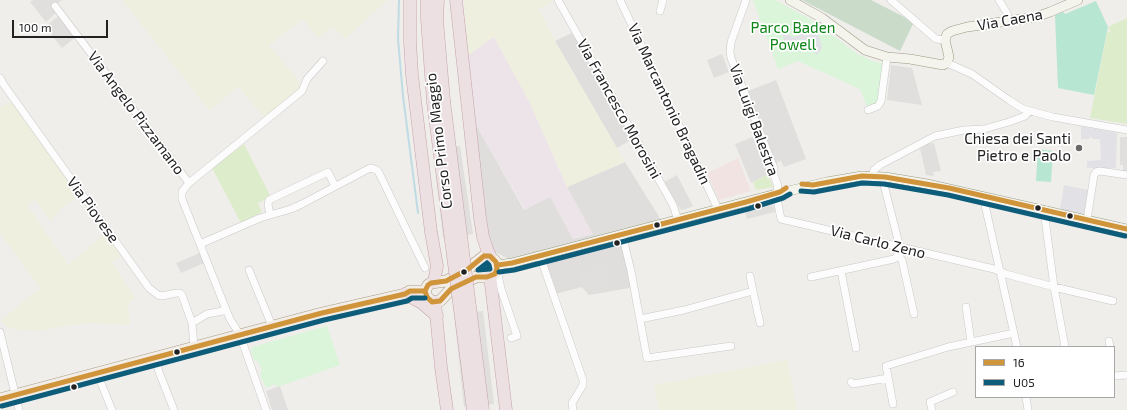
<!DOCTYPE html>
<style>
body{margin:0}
#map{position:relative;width:1127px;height:410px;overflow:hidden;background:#f0eeeb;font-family:"Exo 2",sans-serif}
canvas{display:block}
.legend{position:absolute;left:975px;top:346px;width:140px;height:52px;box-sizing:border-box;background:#fff;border:1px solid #a7a7a7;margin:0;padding:5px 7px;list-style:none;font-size:12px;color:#222}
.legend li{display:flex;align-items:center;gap:8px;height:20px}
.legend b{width:20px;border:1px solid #a7a7a7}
.scale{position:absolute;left:12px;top:20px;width:96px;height:18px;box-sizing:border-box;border:2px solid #222;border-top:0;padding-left:5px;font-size:12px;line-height:14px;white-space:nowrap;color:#222;-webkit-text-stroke:3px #fff;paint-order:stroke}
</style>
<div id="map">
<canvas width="1127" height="410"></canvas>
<ul class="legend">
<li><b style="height:5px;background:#d0943a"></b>16</li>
<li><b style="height:5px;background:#0c5c7a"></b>U05</li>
</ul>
<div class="scale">100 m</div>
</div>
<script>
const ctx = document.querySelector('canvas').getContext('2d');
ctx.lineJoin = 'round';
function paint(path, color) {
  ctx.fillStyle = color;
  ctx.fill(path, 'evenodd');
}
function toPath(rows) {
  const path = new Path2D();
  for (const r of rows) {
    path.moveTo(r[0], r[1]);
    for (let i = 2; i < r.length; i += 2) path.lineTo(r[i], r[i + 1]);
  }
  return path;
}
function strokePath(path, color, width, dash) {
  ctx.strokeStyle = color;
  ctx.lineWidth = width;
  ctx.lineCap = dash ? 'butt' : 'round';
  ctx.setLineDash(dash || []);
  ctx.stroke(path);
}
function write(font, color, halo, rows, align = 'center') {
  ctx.font = font + ' "Exo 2",sans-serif';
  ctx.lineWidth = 3.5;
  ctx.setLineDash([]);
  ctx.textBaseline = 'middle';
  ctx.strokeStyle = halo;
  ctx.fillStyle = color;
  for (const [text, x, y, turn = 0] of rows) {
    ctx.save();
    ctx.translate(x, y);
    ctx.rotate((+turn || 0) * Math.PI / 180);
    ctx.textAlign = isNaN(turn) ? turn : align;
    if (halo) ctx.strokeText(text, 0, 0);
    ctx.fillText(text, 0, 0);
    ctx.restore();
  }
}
paint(toPath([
 [578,30,638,136,617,148,555,41],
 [474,121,524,210,550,196,573,239,592,234,567,187,625,162,663,223,623,233,635,287,589,295,582,287,555,294,542,251,511,260,489,249]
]), '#dfdedc');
paint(toPath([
 [738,158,751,191,719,200,707,173]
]), '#f1e3e1');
paint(toPath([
 [494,37,530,103,567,187,593,234,573,239,550,197,525,210,474,121,467,56]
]), '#ede4e9');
paint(toPath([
 [122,0,387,0,345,39,333,27,318,38,303,19,269,45,301,84,297,92,265,118,238,86,210,111],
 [464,0,555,0,539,9,555,41,625,162,567,187,530,103,494,37,467,56],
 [12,101,78,196,61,209,51,221,35,200,27,205,68,265,106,233,121,256,112,262,135,298,128,303,130,325,89,323,34,331,14,329,6,326,1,320,40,288,0,233,0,108],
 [787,357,797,410,659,410,654,385,787,360]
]), '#efefdf');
paint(toPath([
 [1127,18,1127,124,1090,118,1107,33,1110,31,1108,27],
 [244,144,271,197,258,203,262,212,241,223,212,168],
 [768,174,773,187,756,190,753,182]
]), '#ddeccb');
paint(toPath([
 [802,0,871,0,914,22,900,51]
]), '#cadbca');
paint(toPath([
 [753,0,775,0,817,23,857,54,875,62,884,63,879,100,876,105,867,107,860,89,798,61,778,69],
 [327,326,340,365,277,387,275,384,266,388,260,375,262,371,258,361,254,360,251,351,252,347]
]), '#daf5da');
paint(toPath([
 [1096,1,1108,27,1094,95,1058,88,1055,15,1063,12,1065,14],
 [1038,149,1053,151,1051,182,1036,181]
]), '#b7e6d2');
paint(toPath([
 [33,0,62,0,55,6,58,11,46,22,30,2],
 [61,14,77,36,62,48,45,27],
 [722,54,729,72,714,78,707,60],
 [891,65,912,68,922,105,887,100],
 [776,80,806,159,784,167,781,161,776,163,748,91],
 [753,137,768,174,751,183,735,144],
 [1120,137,1127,137,1127,172,1123,171,1123,165,1120,165],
 [934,143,941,171,933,172,934,176,926,175,920,148,927,144],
 [460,146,473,234,443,238,433,149],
 [677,175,693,206,683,210,680,209,664,182],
 [773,205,775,212,747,219,745,212],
 [200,253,204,263,181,273,176,263],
 [605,270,609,290,599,292,589,292,587,285,582,286,579,273],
 [483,311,494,404,464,407,454,314],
 [280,386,288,410,272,410,266,391]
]), '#e0dfde');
paint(toPath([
 [787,29,788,35,794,37,804,33,814,34,819,35,822,48,817,55,801,39,785,43,781,31],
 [1081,126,1117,133,1116,168,1087,168,1087,161,1101,160,1100,139,1094,139,1090,137,1089,139,1081,139],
 [1064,185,1088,190,1084,215,1060,210]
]), '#e2e1e5');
strokePath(toPath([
 [399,0,398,39,403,96,418,213]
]), '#bfdbe3', 2);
const street = toPath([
 [558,0,673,205,678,220],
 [620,0,718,209],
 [746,0,731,42,730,52,731,58,774,168,774,175,778,186,776,194,781,219,994,269,1006,274,1054,287,1113,301],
 [891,0,936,39,945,40],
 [999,0,1007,13,1009,21],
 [55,6,189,183,182,192,182,199,225,307,230,319,240,335,266,410],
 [660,11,663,0],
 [947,63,972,74,1009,100,1023,109,1053,117,1127,130],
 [0,78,4,85,149,288,158,295,162,296,176,293,180,293,182,295,192,323,194,347],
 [868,110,878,106,881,101,887,57],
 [872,176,874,170,880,165,935,136,964,130,984,129,1009,122,1025,116,1029,111],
 [885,177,884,185,899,244,898,255,902,260,914,314],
 [189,183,302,91,307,79,323,61],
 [986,197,985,205,1017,347],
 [1046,210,1045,218,1054,287,1065,347],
 [270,214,268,205,269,200,328,172,335,186],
 [1087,220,1094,175,1096,172,1100,171,1127,175],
 [622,234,631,271,647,358,731,346],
 [200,244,260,218,291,209,302,204,370,168,374,169,378,171,381,177,425,268],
 [540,256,583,380,583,385,572,403,573,410],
 [497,269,501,289,517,336,511,338],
 [249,270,272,326],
 [841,271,856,348],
 [750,276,753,291],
 [811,277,894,259,898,255],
 [966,307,971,342],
 [640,319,684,310,753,291,760,323],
 [192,323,207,314,223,311,225,307],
 [0,332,19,410],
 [1109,341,1110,347],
 [155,357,159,372,174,410],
 [97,373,112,410],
 [1114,376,1127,375],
 [851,382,853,384,888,378],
 [1026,397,1028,410],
 [893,404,886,366,948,347,1014,333],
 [932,410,930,402,953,392]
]);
const secondary = toPath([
 [790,0,822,18,865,50,887,57,910,59,943,65,947,63,949,57,945,40,947,34,952,31,967,27,1036,17,1050,12,1078,0],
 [498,265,512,263,776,194,827,182,862,176,885,177,927,184,1127,229]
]);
const primary = toPath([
 [484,256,490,256,496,262,497,269,495,274,487,277,476,277,455,287,451,289,440,301,432,302,427,297,425,291,428,285,431,283,446,281,467,270,484,256],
 [0,399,322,313,405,294,410,291,425,291]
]);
const highway = toPath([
 [410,0,410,42,412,75,431,232,437,266,434,282],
 [427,0,427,19,433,102],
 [438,0,437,20,444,101],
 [456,0,480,218,483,237,487,249,490,256],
 [490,276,506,410],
 [405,294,422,303,437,316],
 [435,302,441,367,447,410]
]);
strokePath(street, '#c9c8c7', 8);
strokePath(secondary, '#999a82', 10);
strokePath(primary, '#a79c86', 12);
strokePath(highway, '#c5a2ac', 13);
strokePath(street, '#fdfcfc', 7);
strokePath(secondary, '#f4f4ed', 9);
strokePath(primary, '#f3ede7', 11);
strokePath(highway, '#ece0e2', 12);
const highwayBridge = toPath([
 [444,101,483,410],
 [433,102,473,410]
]);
strokePath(highwayBridge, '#c5a2ac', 13, []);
strokePath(highwayBridge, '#ece0e2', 12);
strokePath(toPath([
 [802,184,813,185,862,176,885,177,949,188,1127,229],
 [484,256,490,256,496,262,497,269,495,274,487,277,476,277,455,287,451,289,440,301,432,302,427,297,425,291,428,285,431,283,446,281,467,270,484,256],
 [498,265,512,263,746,202,780,192,786,188],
 [0,399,322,313,405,294,410,291,425,291]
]), '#d0943a', 5);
strokePath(toPath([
 [801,191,814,192,862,183,884,184,948,195,1125,236],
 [487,263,489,265,490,269,478,270,487,263],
 [499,272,514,270,748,209,783,198,790,194],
 [2,406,324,320,407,301,412,298,425,298]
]), '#0c5c7a', 5);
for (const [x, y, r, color] of [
 [1079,148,4,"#6a6968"],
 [758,206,3.5,"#222"],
 [1038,208,3.5,"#222"],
 [1070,216,3.5,"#222"],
 [657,225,3.5,"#222"],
 [617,243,3.5,"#222"],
 [464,272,3.5,"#222"],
 [177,352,3.5,"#222"],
 [74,387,3.5,"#222"]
]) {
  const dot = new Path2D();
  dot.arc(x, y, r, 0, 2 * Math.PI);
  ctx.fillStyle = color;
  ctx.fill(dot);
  strokePath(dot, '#fff', 1.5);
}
write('15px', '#222', '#fff', [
 ["Via Caena",1010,20,-10],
 ["Via Marcantonio Bragadin",669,104,65],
 ["Via Francesco Morosini",619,109,61],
 ["Via Angelo Pizzamano",136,113,53],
 ["Via Luigi Balestra",754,120,70],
 ["Corso Primo Maggio",439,141,-97],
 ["Via Piovese",93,210,54],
 ["Via Carlo Zeno",878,242,14]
]);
write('15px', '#0c8416', '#fff', [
 ["Parco Baden",793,28],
 ["Powell",793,45]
]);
write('15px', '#222', '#fff', [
 ["Chiesa dei Santi",1071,139],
 ["Pietro e Paolo",1071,156]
], 'right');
</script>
